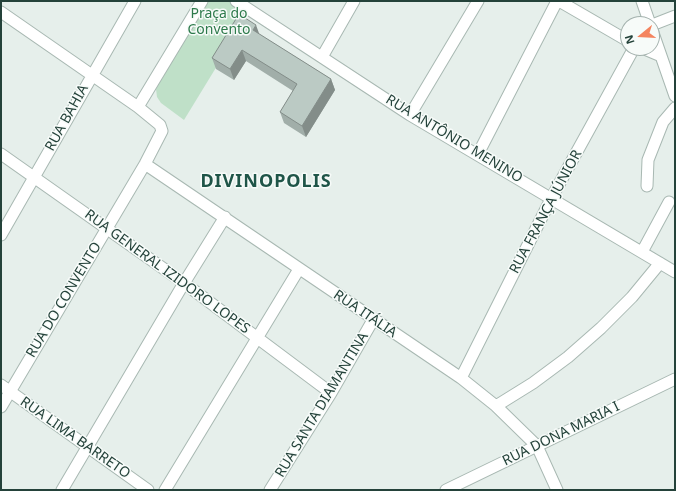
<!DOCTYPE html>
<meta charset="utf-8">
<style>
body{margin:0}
#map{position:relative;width:676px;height:491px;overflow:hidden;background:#e6efeb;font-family:"Noto Sans",sans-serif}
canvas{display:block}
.frame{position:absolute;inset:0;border:2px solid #24423a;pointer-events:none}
.north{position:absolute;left:620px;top:16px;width:40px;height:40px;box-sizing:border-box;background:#f7fbf9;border:1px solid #a3b1ad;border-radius:50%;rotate:252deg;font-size:11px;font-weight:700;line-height:16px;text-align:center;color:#24423a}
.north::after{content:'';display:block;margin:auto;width:14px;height:18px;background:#f4845f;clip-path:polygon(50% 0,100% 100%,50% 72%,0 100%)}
</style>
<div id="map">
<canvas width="676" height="491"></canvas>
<div class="frame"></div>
<div class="north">N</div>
</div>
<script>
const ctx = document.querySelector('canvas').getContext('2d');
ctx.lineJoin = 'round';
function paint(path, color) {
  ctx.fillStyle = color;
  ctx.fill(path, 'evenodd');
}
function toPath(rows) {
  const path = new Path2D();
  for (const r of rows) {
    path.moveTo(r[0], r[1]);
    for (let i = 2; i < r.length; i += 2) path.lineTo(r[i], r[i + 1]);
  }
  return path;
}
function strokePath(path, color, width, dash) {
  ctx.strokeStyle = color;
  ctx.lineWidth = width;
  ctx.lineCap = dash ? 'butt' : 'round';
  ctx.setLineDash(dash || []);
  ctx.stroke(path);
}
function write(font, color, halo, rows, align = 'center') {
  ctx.font = font + ' "Noto Sans",sans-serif';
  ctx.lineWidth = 3;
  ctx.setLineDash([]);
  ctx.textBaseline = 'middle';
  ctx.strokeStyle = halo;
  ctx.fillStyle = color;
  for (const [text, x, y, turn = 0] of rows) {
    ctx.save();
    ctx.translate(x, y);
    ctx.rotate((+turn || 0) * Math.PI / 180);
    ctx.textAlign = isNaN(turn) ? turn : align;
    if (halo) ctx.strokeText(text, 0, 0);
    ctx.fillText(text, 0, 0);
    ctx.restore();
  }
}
paint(toPath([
 [207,1,233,1,250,12,184,120,161,103,157,97,156,89]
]), '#bfe0c8');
const minor = toPath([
 [236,1,410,115,675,272],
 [559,1,628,41],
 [642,1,650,24],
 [1,12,138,107,160,125,162,131,145,164,1,407],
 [652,25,675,16],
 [652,30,675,96],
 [642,48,661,56],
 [322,57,354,1],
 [138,107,202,1],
 [410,115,478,1],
 [1,154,184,283,331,393],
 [478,154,557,1],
 [145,164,461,378,496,406,537,446,557,490],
 [647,186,648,160,663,122,675,108],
 [1,235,135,1],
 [642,252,669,202],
 [461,378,552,197,634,48],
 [1,385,148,490],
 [496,406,533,383,568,357,601,328,632,297,660,263],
 [62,490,184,283,225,217],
 [165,490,299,269],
 [270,490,331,393,373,320],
 [446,490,675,379]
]);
strokePath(minor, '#a8b8b2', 13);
strokePath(minor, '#fff', 11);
paint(toPath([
 [259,34,331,79,335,90,306,137,284,123,280,112,293,91,246,61,234,80,216,69,212,58]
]), '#a1aea9');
paint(toPath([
 [256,25,260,36,253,30],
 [242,50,246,61,234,80,230,69],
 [331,79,335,90,306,137,302,126]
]), '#838d89');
const building = toPath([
 [239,14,256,25,253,30,331,79,302,126,280,112,297,84,242,50,230,69,212,58,239,14]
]);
paint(building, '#bbcac4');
strokePath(building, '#838d89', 1);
write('14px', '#2d7a4b', '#f7fbf9', [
 ["Praça do",219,14],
 ["Convento",219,30]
]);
write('14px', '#24423a', '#f7fbf9', [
 ["RUA BAHIA",67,118,-61],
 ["RUA ANTÔNIO MENINO",454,139,31],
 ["RUA FRANÇA JÚNIOR",546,212,-62],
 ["RUA GENERAL IZIDORO LOPES",167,272,36],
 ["RUA DO CONVENTO",64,300,-59],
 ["RUA ITÁLIA",365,314,34],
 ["RUA SANTA DIAMANTINA",322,405,-59],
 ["RUA DONA MARIA I",561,434,-26],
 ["RUA LIMA BARRETO",75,438,35]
]);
ctx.letterSpacing = '1px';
write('bold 18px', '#1f5548', '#f7fbf9', [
 ["DIVINOPOLIS",266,182]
]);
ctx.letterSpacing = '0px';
</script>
